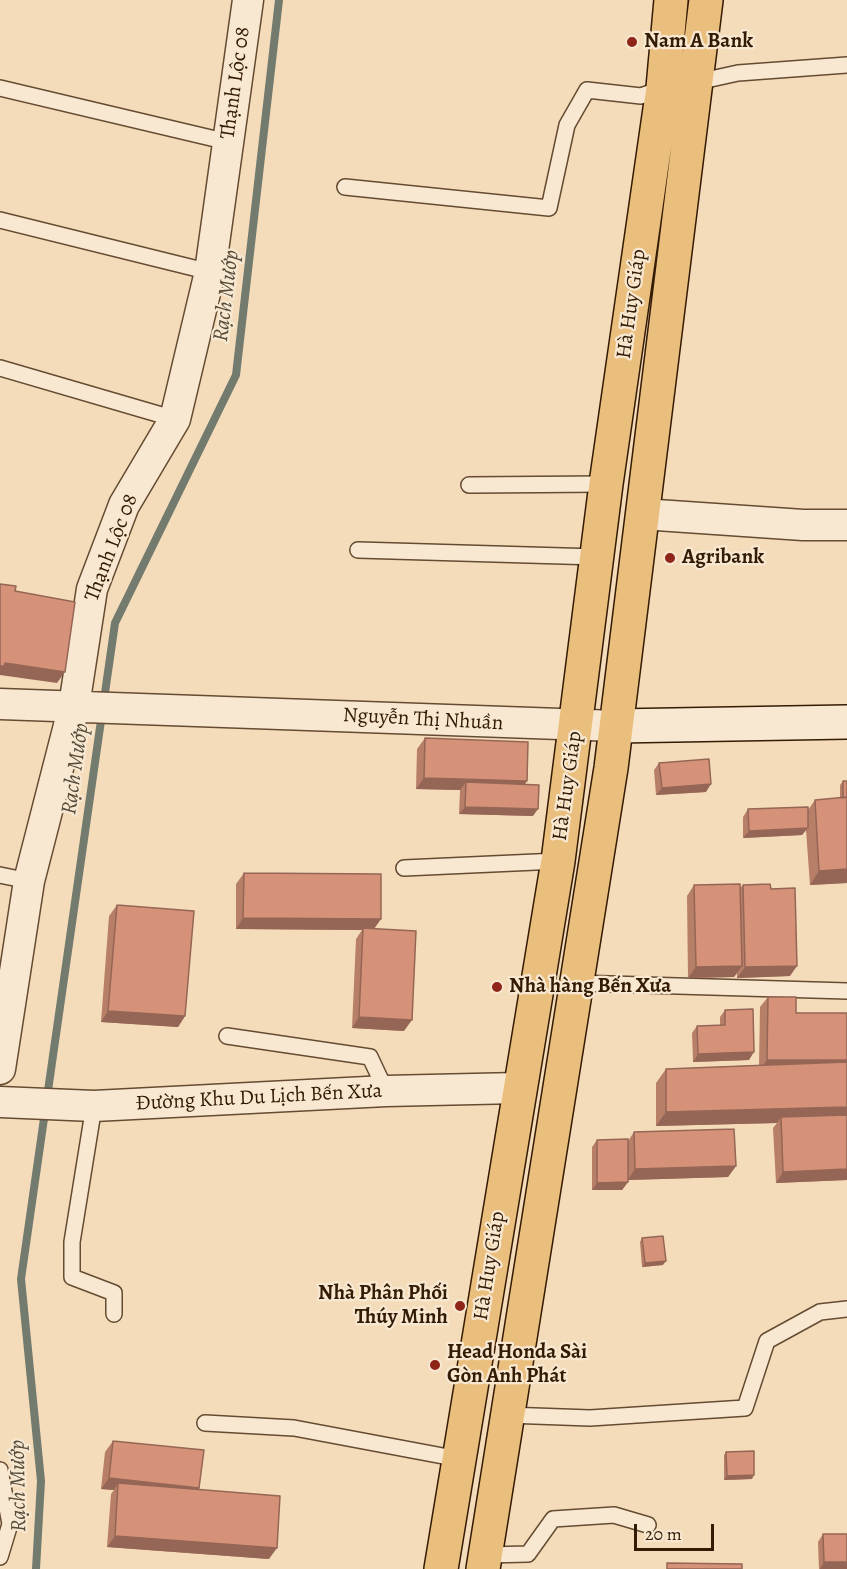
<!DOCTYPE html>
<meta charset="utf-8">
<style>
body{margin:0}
#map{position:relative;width:847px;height:1569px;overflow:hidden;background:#f4dcba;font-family:Alegreya,serif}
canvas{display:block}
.scale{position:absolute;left:634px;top:1524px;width:80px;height:27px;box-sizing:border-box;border:3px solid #341b03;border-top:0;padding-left:8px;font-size:18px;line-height:21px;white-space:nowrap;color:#341b03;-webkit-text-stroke:4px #f8e8d2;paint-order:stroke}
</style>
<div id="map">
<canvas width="847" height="1569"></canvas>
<div class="scale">20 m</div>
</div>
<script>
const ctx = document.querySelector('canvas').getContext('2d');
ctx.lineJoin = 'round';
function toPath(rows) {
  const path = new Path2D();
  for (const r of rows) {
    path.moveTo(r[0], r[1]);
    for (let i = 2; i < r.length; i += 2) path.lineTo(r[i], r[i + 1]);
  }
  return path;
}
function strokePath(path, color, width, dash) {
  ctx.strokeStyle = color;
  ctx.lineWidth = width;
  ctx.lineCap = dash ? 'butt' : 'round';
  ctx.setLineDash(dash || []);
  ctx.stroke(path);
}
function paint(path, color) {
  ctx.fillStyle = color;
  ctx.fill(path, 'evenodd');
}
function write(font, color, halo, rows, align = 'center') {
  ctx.font = font + ' Alegreya,serif';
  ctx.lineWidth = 4.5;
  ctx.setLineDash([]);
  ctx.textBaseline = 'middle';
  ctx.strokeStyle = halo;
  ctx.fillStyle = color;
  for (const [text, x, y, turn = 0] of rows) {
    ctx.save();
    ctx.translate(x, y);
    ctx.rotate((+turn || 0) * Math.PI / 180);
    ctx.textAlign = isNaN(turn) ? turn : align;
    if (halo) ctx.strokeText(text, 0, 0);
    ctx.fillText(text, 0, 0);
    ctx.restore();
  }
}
strokePath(toPath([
 [36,1569,41,1481,21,1279,115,623,236,375,279,0]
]), '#737a6e', 8);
const lane = toPath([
 [697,82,738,73,847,65],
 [0,88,228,142],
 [345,187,549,208,567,125,587,90,641,96,663,88],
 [0,220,210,272],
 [0,368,175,419],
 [469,485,606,484],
 [358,550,597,557],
 [404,868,558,861],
 [0,875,29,881],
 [576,983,847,991],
 [227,1036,370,1057,386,1091],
 [94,1106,72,1242,72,1277,114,1293,114,1314],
 [507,1415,590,1418,745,1408,767,1341,820,1312,847,1309],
 [205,1423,294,1428,459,1459],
 [0,1470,10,1524,0,1557],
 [487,1555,528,1554,553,1519,614,1515,648,1525]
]);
const street = toPath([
 [642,514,803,525,847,525],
 [0,704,616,726],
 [0,1069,29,881,74,706,92,589,124,505,175,419,210,272,248,0],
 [0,1102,94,1106,386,1091,518,1088]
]);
const secondary = toPath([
 [616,726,847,722]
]);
const primary = toPath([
 [441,1569,558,861,606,484,663,88,671,0],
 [483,1569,611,768,706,0]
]);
strokePath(lane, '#644b31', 18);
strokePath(street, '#644b31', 33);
strokePath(secondary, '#341b03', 36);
strokePath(primary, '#341b03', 36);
strokePath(lane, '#f8e8d2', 15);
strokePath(street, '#f8e8d2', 30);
strokePath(secondary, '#f8e8d2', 33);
strokePath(primary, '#eabe7d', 33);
paint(toPath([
 [425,738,525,784,533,816,459,814,460,790,416,789,417,749],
 [659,763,706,792,656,795,654,770],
 [843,781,847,781,847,883,810,885,806,830,802,835,743,838,743,817,748,809,808,810,815,800,840,798,840,785],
 [244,873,381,919,374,929,404,1031,352,1028,356,939,362,930,236,929,236,884],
 [694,885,740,888,743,885,771,889,790,976,737,978,737,973,734,977,688,978,687,896],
 [117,905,185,1016,178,1027,101,1022,109,916],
 [768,997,796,1013,847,1013,847,1180,776,1183,773,1128,777,1123,656,1126,656,1083,666,1069,759,1065,760,1007],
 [725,1010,749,1060,693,1062,692,1033,697,1026,720,1025,720,1017],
 [634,1132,736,1166,728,1177,628,1180,628,1182,622,1190,592,1190,592,1147,597,1140,628,1141],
 [642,1238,663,1265,642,1267,640,1242],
 [113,1441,198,1490,269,1559,107,1547,111,1494,114,1490,101,1489,105,1452],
 [726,1452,752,1479,724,1480,724,1455],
 [823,1534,847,1569,819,1569,818,1542]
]), '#b77e68');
paint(toPath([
 [5,663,65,672,57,683,0,675,0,666],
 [424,778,527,781,520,792,466,782,460,790,416,789],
 [711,784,706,792,656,795,662,788],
 [465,807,538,809,533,816,459,814],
 [808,828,802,835,743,838,749,831],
 [847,869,847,883,810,885,819,871],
 [243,918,381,919,373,930,363,928,362,930,236,929],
 [742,966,734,977,688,978,696,967],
 [797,966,790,976,737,978,745,967],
 [108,1011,185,1016,178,1027,101,1022],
 [359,1017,412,1020,404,1031,352,1028],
 [754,1052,749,1060,693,1062,698,1054],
 [767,1060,847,1060,847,1071,759,1071],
 [847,1107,847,1121,781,1117,777,1123,656,1126,666,1112],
 [736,1166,728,1177,628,1180,635,1169],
 [847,1169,847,1180,776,1183,783,1172],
 [628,1182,622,1190,592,1190,597,1183],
 [666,1261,663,1265,642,1267,645,1263],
 [754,1475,752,1479,724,1480,727,1476],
 [109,1478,199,1488,192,1499,118,1483,114,1490,101,1489],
 [115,1536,277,1548,269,1559,107,1547],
 [824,1562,847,1562,847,1569,820,1569]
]), '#956655');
const building = toPath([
 [0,584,16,586,15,591,75,602,65,672,5,663,4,666,0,666,0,584],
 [425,738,528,742,527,781,424,778,425,738],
 [709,759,711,784,662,788,659,763,709,759],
 [843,781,847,781,847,797,843,798,843,781],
 [466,782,539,785,538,809,465,807,466,782],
 [847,797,847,869,819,871,815,800,847,797],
 [808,807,808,828,749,831,748,809,808,807],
 [244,873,381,874,381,919,243,918,244,873],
 [740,884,742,966,696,967,694,885,740,884],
 [770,884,771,889,795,888,797,966,745,967,743,885,770,884],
 [117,905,194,911,185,1016,108,1011,117,905],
 [363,928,416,931,412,1020,359,1017,363,928],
 [768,997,796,997,796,1013,847,1013,847,1060,767,1060,768,997],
 [753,1009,754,1052,698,1054,697,1026,725,1025,725,1010,753,1009],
 [847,1062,847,1107,666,1112,666,1069,847,1062],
 [847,1115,847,1169,783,1172,781,1117,847,1115],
 [734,1129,736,1166,635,1169,634,1132,734,1129],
 [628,1139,628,1182,597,1183,597,1140,628,1139],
 [663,1236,666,1261,645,1263,642,1238,663,1236],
 [113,1441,204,1450,199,1488,109,1478,113,1441],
 [754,1451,754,1475,727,1476,726,1452,754,1451],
 [118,1483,280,1496,277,1548,115,1536,118,1483],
 [823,1534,847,1534,847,1562,824,1562,823,1534],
 [667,1563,742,1564,742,1569,667,1569,667,1563]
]);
paint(building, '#d59279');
strokePath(building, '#956655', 1.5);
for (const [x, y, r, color] of [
 [632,42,6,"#8f2418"],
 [670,558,6,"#8f2418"],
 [497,987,6,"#8f2418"],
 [460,1306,6,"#8f2418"],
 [435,1365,6,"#8f2418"]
]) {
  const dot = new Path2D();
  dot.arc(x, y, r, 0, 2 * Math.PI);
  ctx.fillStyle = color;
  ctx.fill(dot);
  strokePath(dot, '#f8e8d2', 2);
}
write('bold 21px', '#341b03', '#f8e8d2', [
 ["Nam A Bank",644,42],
 ["Agribank",682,558],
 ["Nhà hàng Bến Xưa",509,987],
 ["Nhà Phân Phối",448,1294,"right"],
 ["Thúy Minh",448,1318,"right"],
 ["Head Honda Sài",447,1353],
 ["Gòn Anh Phát",447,1377]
], 'left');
write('21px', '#341b03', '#f8e8d2', [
 ["Thạnh Lộc 08",236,83,-82],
 ["Hà Huy Giáp",632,304,-82],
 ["Thạnh Lộc 08",112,548,-69],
 ["Nguyễn Thị Nhuần",423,720,3],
 ["Hà Huy Giáp",568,786,-82],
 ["Đường Khu Du Lịch Bến Xưa",259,1098,-3],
 ["Hà Huy Giáp",490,1266,-81]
]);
write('italic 22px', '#544b39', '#f8e8d2', [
 ["Rạch Mướp",227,296,-83],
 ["Rạch Mướp",76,769,-82],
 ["Rạch Mướp",19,1486,-91]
]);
</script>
